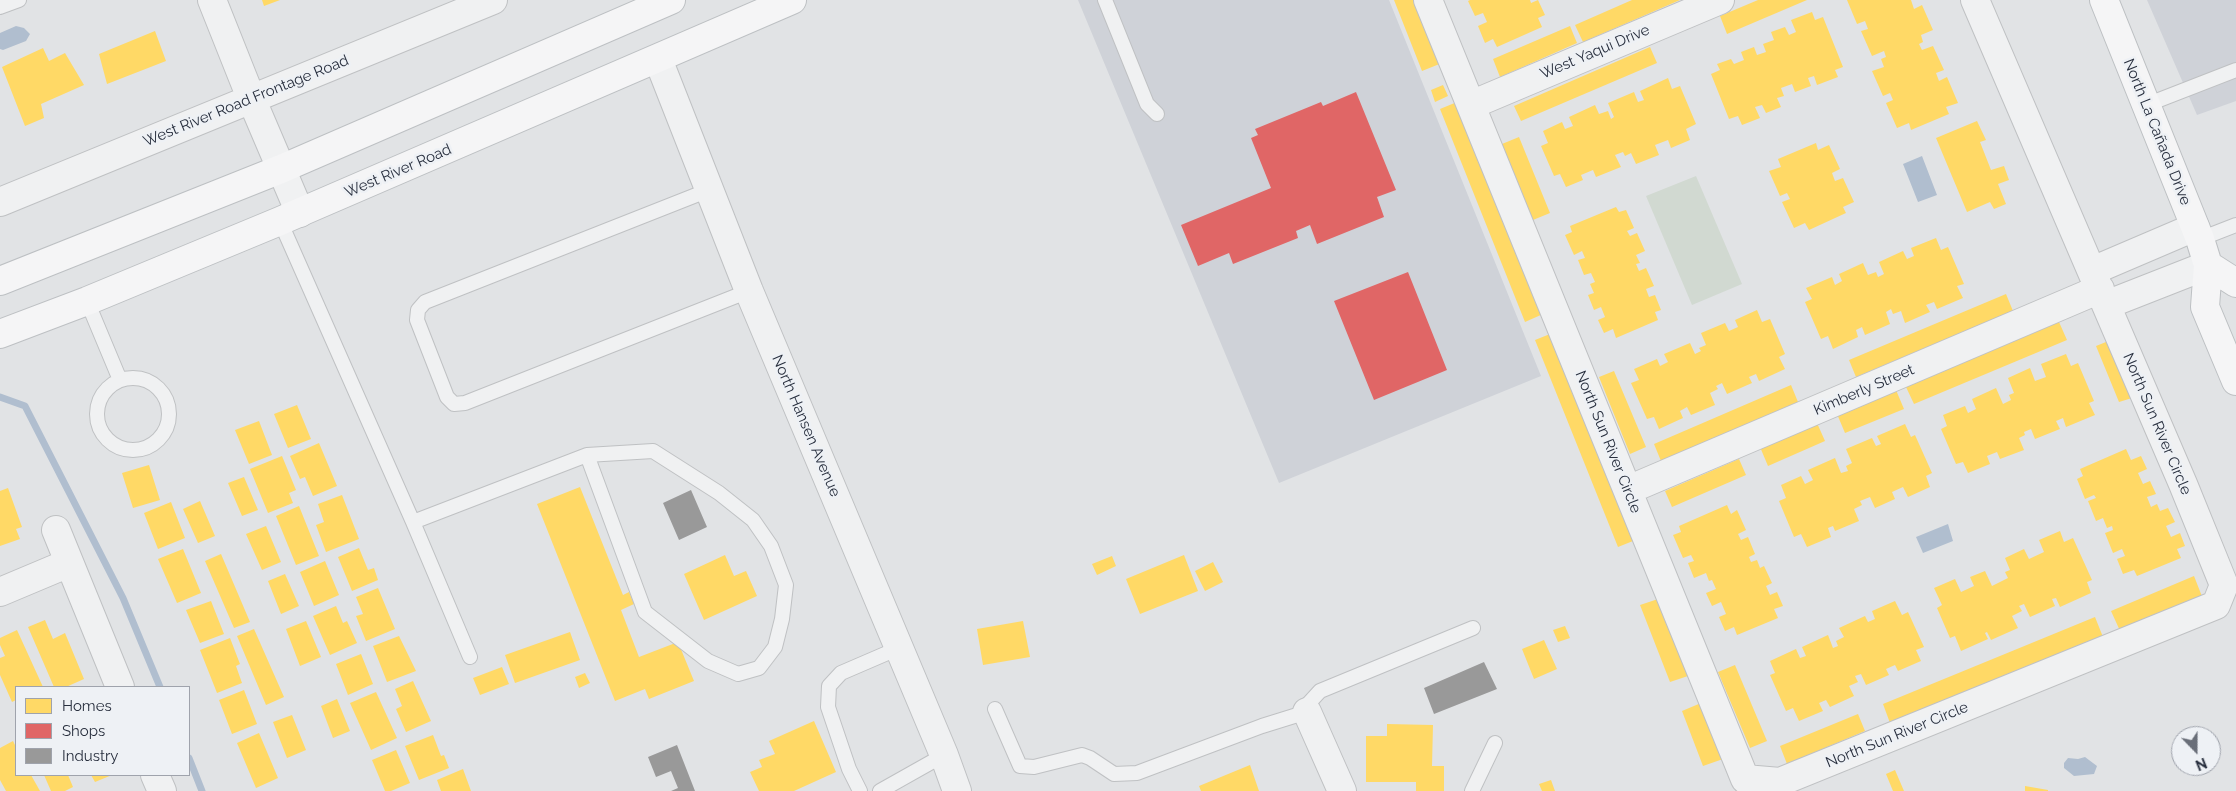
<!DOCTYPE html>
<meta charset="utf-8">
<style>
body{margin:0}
#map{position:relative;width:2236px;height:791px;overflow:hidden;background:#e1e3e5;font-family:Raleway,sans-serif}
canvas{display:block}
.legend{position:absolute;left:15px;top:686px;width:175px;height:90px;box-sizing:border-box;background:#eef1f5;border:1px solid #9fa3ac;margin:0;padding:6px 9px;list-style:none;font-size:15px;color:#282f3e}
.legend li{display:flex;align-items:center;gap:10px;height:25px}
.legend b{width:25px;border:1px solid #9fa3ac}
.north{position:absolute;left:2171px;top:726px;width:50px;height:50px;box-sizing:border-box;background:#eef1f5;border:1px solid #9fa3ac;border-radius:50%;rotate:158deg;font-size:14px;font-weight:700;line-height:20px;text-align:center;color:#282f3e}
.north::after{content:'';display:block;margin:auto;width:18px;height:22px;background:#696e78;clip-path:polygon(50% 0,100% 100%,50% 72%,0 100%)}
</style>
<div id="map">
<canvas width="2236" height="791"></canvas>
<ul class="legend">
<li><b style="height:14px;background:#ffd966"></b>Homes</li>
<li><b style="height:14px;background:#e06666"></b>Shops</li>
<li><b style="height:14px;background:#999"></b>Industry</li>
</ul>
<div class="north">N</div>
</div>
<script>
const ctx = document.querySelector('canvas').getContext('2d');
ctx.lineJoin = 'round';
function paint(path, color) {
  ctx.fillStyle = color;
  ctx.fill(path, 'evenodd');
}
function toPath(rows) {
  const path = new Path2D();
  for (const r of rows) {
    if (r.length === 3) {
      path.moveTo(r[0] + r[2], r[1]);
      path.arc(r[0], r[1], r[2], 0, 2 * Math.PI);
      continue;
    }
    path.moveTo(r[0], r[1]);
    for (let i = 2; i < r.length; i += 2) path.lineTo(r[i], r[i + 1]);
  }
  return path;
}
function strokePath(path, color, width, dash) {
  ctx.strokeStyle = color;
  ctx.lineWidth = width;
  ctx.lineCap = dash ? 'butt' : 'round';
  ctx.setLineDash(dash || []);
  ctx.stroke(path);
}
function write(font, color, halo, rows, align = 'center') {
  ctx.font = font + ' Raleway,sans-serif';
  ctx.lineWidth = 5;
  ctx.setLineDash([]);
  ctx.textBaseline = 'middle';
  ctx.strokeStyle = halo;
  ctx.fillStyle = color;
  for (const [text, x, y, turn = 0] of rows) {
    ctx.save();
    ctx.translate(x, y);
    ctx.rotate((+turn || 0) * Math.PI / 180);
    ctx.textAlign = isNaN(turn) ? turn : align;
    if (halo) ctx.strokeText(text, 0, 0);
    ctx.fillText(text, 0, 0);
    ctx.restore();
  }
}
paint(toPath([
 [1078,0,1389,0,1541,376,1279,483],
 [2147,0,2236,0,2236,101,2197,115]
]), '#cfd2d8');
paint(toPath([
 [1696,176,1742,284,1692,305,1646,196]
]), '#d1d9d1');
paint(toPath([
 [16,26,24,28,30,34,26,41,3,50,0,49,0,33],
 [1922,156,1937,195,1918,202,1903,164],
 [1948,524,1953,541,1923,553,1916,537],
 [2085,757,2097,766,2094,774,2074,776,2064,768,2064,763,2068,758,2078,759]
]), '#b0becf');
paint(toPath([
 [262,0,280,0,264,6],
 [1394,0,1415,0,1442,63,1422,71],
 [1470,0,1530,0,1531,3,1538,0,1545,15,1538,18,1542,27,1497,47,1493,39,1485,43,1478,26,1487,22,1483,13,1475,16,1468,1],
 [1632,0,1680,0,1583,42,1575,25],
 [1758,0,1807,0,1727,34,1720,16],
 [1847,0,1911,0,1914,9,1922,5,1933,30,1921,35,1923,42,1919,44,1922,50,1933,46,1944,70,1936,73,1939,81,1947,77,1958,103,1946,107,1949,114,1911,130,1909,123,1897,128,1886,103,1893,100,1890,93,1883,96,1872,71,1884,67,1881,59,1886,57,1884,51,1872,56,1861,31,1868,29,1865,21,1857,24],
 [1812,12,1815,20,1823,17,1843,67,1835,70,1838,77,1817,85,1814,76,1808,78,1811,86,1795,92,1792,84,1781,88,1784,96,1777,98,1781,107,1766,113,1762,105,1755,107,1760,118,1742,125,1738,116,1729,119,1711,74,1720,70,1717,64,1731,59,1734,64,1744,60,1741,52,1754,47,1757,55,1766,52,1763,44,1774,40,1771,32,1785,27,1789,35,1796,32,1791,20],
 [1570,26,1577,43,1500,77,1493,59],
 [155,31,166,61,107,84,99,54],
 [1650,47,1657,63,1521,121,1514,106],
 [43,48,49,61,65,53,84,85,41,104,44,118,25,126,2,67],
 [1668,78,1672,89,1680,86,1696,124,1686,129,1690,140,1671,148,1668,140,1655,145,1659,155,1636,164,1631,153,1625,156,1623,152,1615,155,1621,167,1596,177,1593,170,1581,175,1583,180,1566,187,1560,174,1554,176,1541,146,1548,143,1543,131,1562,122,1565,129,1573,126,1569,117,1595,105,1599,114,1608,111,1611,119,1614,117,1608,103,1634,92,1638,102,1644,100,1640,91],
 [1443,85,1448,96,1435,102,1431,90],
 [1457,102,1543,314,1525,322,1440,109],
 [1977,121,1986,140,1980,142,1991,170,2004,166,2009,180,1998,184,2006,204,1994,209,1990,202,1967,212,1936,138],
 [1519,137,1550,213,1533,220,1502,144],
 [1816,143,1818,150,1829,145,1840,169,1832,173,1835,181,1843,178,1854,202,1843,207,1846,213,1809,230,1805,223,1794,228,1782,202,1790,199,1787,193,1780,196,1769,171,1781,167,1778,159],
 [1616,207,1619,212,1626,210,1634,228,1627,231,1630,236,1637,233,1645,251,1636,255,1640,263,1636,264,1639,271,1646,268,1654,286,1646,289,1649,297,1655,295,1661,310,1655,312,1658,320,1616,338,1613,329,1604,333,1598,320,1605,317,1601,307,1594,310,1588,295,1594,293,1590,284,1595,282,1591,273,1584,275,1578,260,1585,258,1582,251,1574,255,1565,235,1572,232,1570,226],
 [1936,238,1941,250,1948,247,1964,284,1957,286,1963,298,1937,309,1934,302,1926,305,1930,312,1905,323,1901,311,1893,314,1891,309,1886,312,1890,324,1865,335,1862,327,1856,330,1858,337,1833,349,1828,336,1821,339,1805,302,1812,299,1806,288,1832,277,1835,285,1842,281,1839,274,1863,263,1868,275,1876,272,1878,277,1884,274,1879,262,1903,251,1907,259,1914,256,1911,248],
 [2006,294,2013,311,1856,377,1849,360],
 [1757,310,1762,322,1770,319,1785,354,1779,357,1785,369,1759,381,1756,374,1749,377,1752,383,1727,394,1722,383,1716,386,1718,389,1710,393,1715,405,1691,415,1687,407,1680,411,1683,418,1659,429,1654,417,1647,419,1631,383,1639,380,1634,369,1657,359,1660,366,1668,362,1664,354,1690,343,1695,354,1701,351,1699,348,1706,345,1701,333,1725,323,1729,331,1738,327,1735,320],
 [2059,322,2067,340,1914,404,1906,387],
 [1550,334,1633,541,1618,547,1535,340],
 [2111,340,2132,398,2119,402,2096,346],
 [2066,354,2071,366,2078,363,2094,401,2089,403,2095,415,2066,427,2063,418,2056,421,2060,429,2035,439,2031,429,2024,432,2025,435,2019,438,2024,450,2000,459,1997,452,1987,456,1990,464,1968,473,1963,462,1956,464,1941,429,1947,426,1943,415,1965,406,1968,413,1976,409,1972,399,1996,388,2003,404,2011,400,2009,395,2014,393,2008,378,2030,368,2035,381,2046,377,2041,364],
 [1614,371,1646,447,1630,454,1599,377],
 [1791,385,1798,402,1661,461,1654,444],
 [1896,390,1904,409,1845,433,1837,414],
 [297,405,311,439,288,448,274,414],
 [259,421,272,455,249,464,235,430],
 [1817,423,1825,441,1768,466,1760,447],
 [1905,424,1911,437,1915,435,1932,473,1926,476,1930,487,1908,497,1903,487,1892,492,1895,499,1875,508,1870,497,1860,501,1862,505,1854,509,1859,521,1835,531,1833,526,1828,528,1831,537,1807,547,1801,534,1794,537,1779,501,1786,498,1781,485,1801,476,1805,484,1813,480,1808,470,1835,458,1841,473,1848,471,1846,466,1852,463,1846,449,1872,438,1876,446,1881,444,1877,436],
 [319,443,337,486,313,496,305,477,300,479,290,456],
 [2126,449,2131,460,2141,456,2147,469,2138,473,2143,484,2150,481,2156,494,2147,497,2151,507,2157,504,2160,511,2168,508,2175,522,2166,526,2171,537,2180,533,2185,546,2177,549,2181,558,2137,576,2134,570,2123,574,2117,559,2125,556,2122,549,2113,553,2105,533,2113,530,2112,526,2107,528,2103,518,2096,521,2088,501,2096,498,2094,495,2085,499,2077,479,2083,476,2080,469],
 [282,456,296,490,289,493,293,503,268,513,250,469],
 [1739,459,1746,475,1672,507,1665,491],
 [149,465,160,500,133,508,122,473],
 [244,477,258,510,242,516,228,483],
 [580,487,623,595,629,592,634,604,621,610,639,657,678,642,694,681,649,699,645,689,615,701,537,504],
 [8,488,22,527,16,529,20,539,0,546,0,491],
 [342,495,359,539,326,552,316,525,324,522,318,504],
 [200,501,215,536,198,543,183,509],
 [171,502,185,538,158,549,144,513],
 [1727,505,1731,514,1737,510,1746,530,1738,534,1741,540,1748,537,1755,554,1749,557,1751,562,1757,560,1760,568,1764,566,1772,583,1766,586,1770,595,1777,592,1783,606,1774,609,1778,618,1737,635,1734,627,1725,631,1719,617,1726,614,1721,602,1712,606,1706,593,1716,589,1712,580,1709,581,1706,573,1694,578,1688,563,1694,561,1691,555,1683,558,1673,535,1681,532,1679,526],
 [299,506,319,556,296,565,276,516],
 [266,526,281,562,262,570,246,534],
 [2060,531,2064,542,2073,538,2092,580,2087,582,2091,593,2060,607,2056,598,2052,599,2055,606,2030,617,2024,604,2019,606,2022,611,2012,616,2018,628,1991,640,1987,632,1985,633,1988,639,1961,651,1955,636,1950,638,1937,608,1942,605,1934,588,1955,579,1961,592,1974,586,1970,577,1985,571,1992,586,2008,578,2005,572,2010,570,2005,558,2024,549,2029,559,2044,552,2039,540],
 [359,548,368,570,374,568,378,580,352,591,338,557],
 [183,549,201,593,177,603,158,559],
 [221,554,250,622,234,628,205,561],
 [725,555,734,576,746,571,757,596,704,620,684,574],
 [1184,555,1198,591,1140,614,1126,579],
 [1112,556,1116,566,1097,575,1092,564],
 [325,561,339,595,314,606,300,572],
 [1213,562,1223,582,1205,591,1195,571],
 [285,574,299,606,281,614,268,581],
 [2194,576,2203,599,2121,633,2111,611],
 [378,588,395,629,366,641,356,616,363,614,356,597],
 [1658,599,1688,676,1670,682,1640,605],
 [211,601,224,634,200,643,186,610],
 [1895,601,1902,615,1908,612,1924,647,1916,650,1921,661,1898,671,1895,665,1886,669,1889,675,1866,685,1861,674,1855,676,1858,682,1849,686,1854,696,1830,707,1826,700,1819,703,1823,711,1799,721,1793,708,1786,711,1770,675,1775,673,1770,661,1796,649,1800,658,1806,656,1802,647,1828,635,1833,648,1838,646,1836,641,1844,637,1839,628,1865,616,1868,622,1875,619,1872,611],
 [336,606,343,623,347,621,357,643,330,655,313,616],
 [2095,617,2103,637,1890,723,1883,704],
 [45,620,53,639,65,633,84,679,66,687,54,687,28,627],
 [306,621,321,657,300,666,286,629],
 [1023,621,1030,657,983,665,977,629],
 [1565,626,1570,638,1558,642,1553,630],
 [254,629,284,697,266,705,237,636],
 [17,630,43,687,16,687,16,700,12,702,0,675,0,658,5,656,0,645,0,638],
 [570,632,580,660,515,683,505,655],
 [399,636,416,671,387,682,373,646],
 [230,638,240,664,236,666,242,683,217,693,200,650],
 [1544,640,1557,669,1534,679,1522,649],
 [361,654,373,684,348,695,336,664],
 [1735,665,1767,741,1750,748,1718,672],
 [502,667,509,684,480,695,473,678],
 [585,673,590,683,579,688,575,677],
 [413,681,431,721,406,732,396,709,402,706,395,689],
 [244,690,257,724,232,734,219,700],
 [376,692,397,738,371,750,350,703],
 [337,699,350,731,333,738,321,706],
 [1701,703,1723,759,1703,766,1682,711],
 [1858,714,1865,731,1787,764,1780,746],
 [292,715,306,750,287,758,273,722],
 [814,721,836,772,794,791,759,791,750,772,762,767,759,760,775,754,769,741],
 [1387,724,1433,725,1432,766,1444,766,1444,791,1416,791,1416,782,1366,782,1366,736,1387,736],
 [259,733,278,778,256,788,237,743],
 [433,735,441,756,444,755,449,768,419,780,405,746],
 [13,741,16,747,16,775,31,775,40,791,6,791,0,780,0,748],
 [396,750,410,783,391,791,385,791,372,760],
 [1250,765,1259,791,1201,791,1199,786],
 [463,769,471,791,441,791,437,780],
 [1895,770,1904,791,1893,791,1886,774],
 [44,775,68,775,73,787,65,791,51,791],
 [91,775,112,775,95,782],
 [1551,780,1555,791,1542,791,1539,784],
 [2025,786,2048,790,2048,791,2025,791]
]), '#ffd966');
paint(toPath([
 [1356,92,1396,190,1377,197,1384,217,1317,244,1310,225,1296,231,1298,238,1233,264,1229,253,1198,266,1181,225,1271,188,1251,138,1258,135,1255,129,1321,102,1323,106],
 [1408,272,1447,370,1374,400,1334,301]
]), '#e06666');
paint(toPath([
 [691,490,707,527,679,540,663,503],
 [1484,662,1497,689,1434,714,1424,688],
 [677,745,695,791,671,791,678,788,671,771,656,777,648,757]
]), '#999');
strokePath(toPath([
 [0,397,25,406,123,598,160,687],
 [189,758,202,791]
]), '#b0becf', 7);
const service = toPath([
 [1105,0,1147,104,1157,114],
 [0,7,19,0],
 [2146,105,2236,70],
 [709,190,425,302,418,310,417,320,447,397,454,404,465,403,749,291],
 [280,221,413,522,470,657],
 [2200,239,2236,225],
 [87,301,120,380],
 [133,414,36],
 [413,522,587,455,653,451,719,493,753,520,771,546,786,585,782,619,775,647,759,668,738,674,708,661,645,612,587,455],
 [995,709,1020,766,1034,767,1082,755,1090,758,1114,774,1137,773,1262,726,1307,712,1309,703,1320,691,1473,628],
 [860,791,849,769,828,707,829,686,841,673,899,648],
 [880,791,944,755],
 [1472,791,1495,743]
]);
const minor = toPath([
 [212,0,251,98,300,213],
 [1428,0,1745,779,1780,782,2216,605,2224,585,2183,484,1975,0],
 [658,59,749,291,944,755,957,791],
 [1471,105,1720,0],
 [0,202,493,0],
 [2092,271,2195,227],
 [2106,305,2208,265],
 [1628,490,2100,289],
 [56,530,120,687],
 [0,592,69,563],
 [1307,712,1342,791],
 [155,775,162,791]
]);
const primary = toPath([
 [2104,0,2200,239,2208,265,2205,307,2236,381],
 [2208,265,2236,283],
 [0,281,281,169,671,0],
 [0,334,87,301,280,221,792,0]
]);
strokePath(service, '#bfc1c3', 16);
strokePath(minor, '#bfc1c3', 30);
strokePath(primary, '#bdc0c3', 30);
strokePath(service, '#f0f1f2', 14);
strokePath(minor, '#f0f1f2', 28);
strokePath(primary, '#f5f5f6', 28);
write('15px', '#282f3e', '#eef1f5', [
 ["West Yaqui Drive",1595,52,-23],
 ["West River Road Frontage Road",246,101,-22],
 ["North La Cañada Drive",2157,132,68],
 ["West River Road",398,171,-23],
 ["Kimberly Street",1864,390,-23],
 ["North Sun River Circle",2157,424,67],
 ["North Hansen Avenue",806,426,67],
 ["North Sun River Circle",1608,442,68],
 ["North Sun River Circle",1897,735,-22]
]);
</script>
